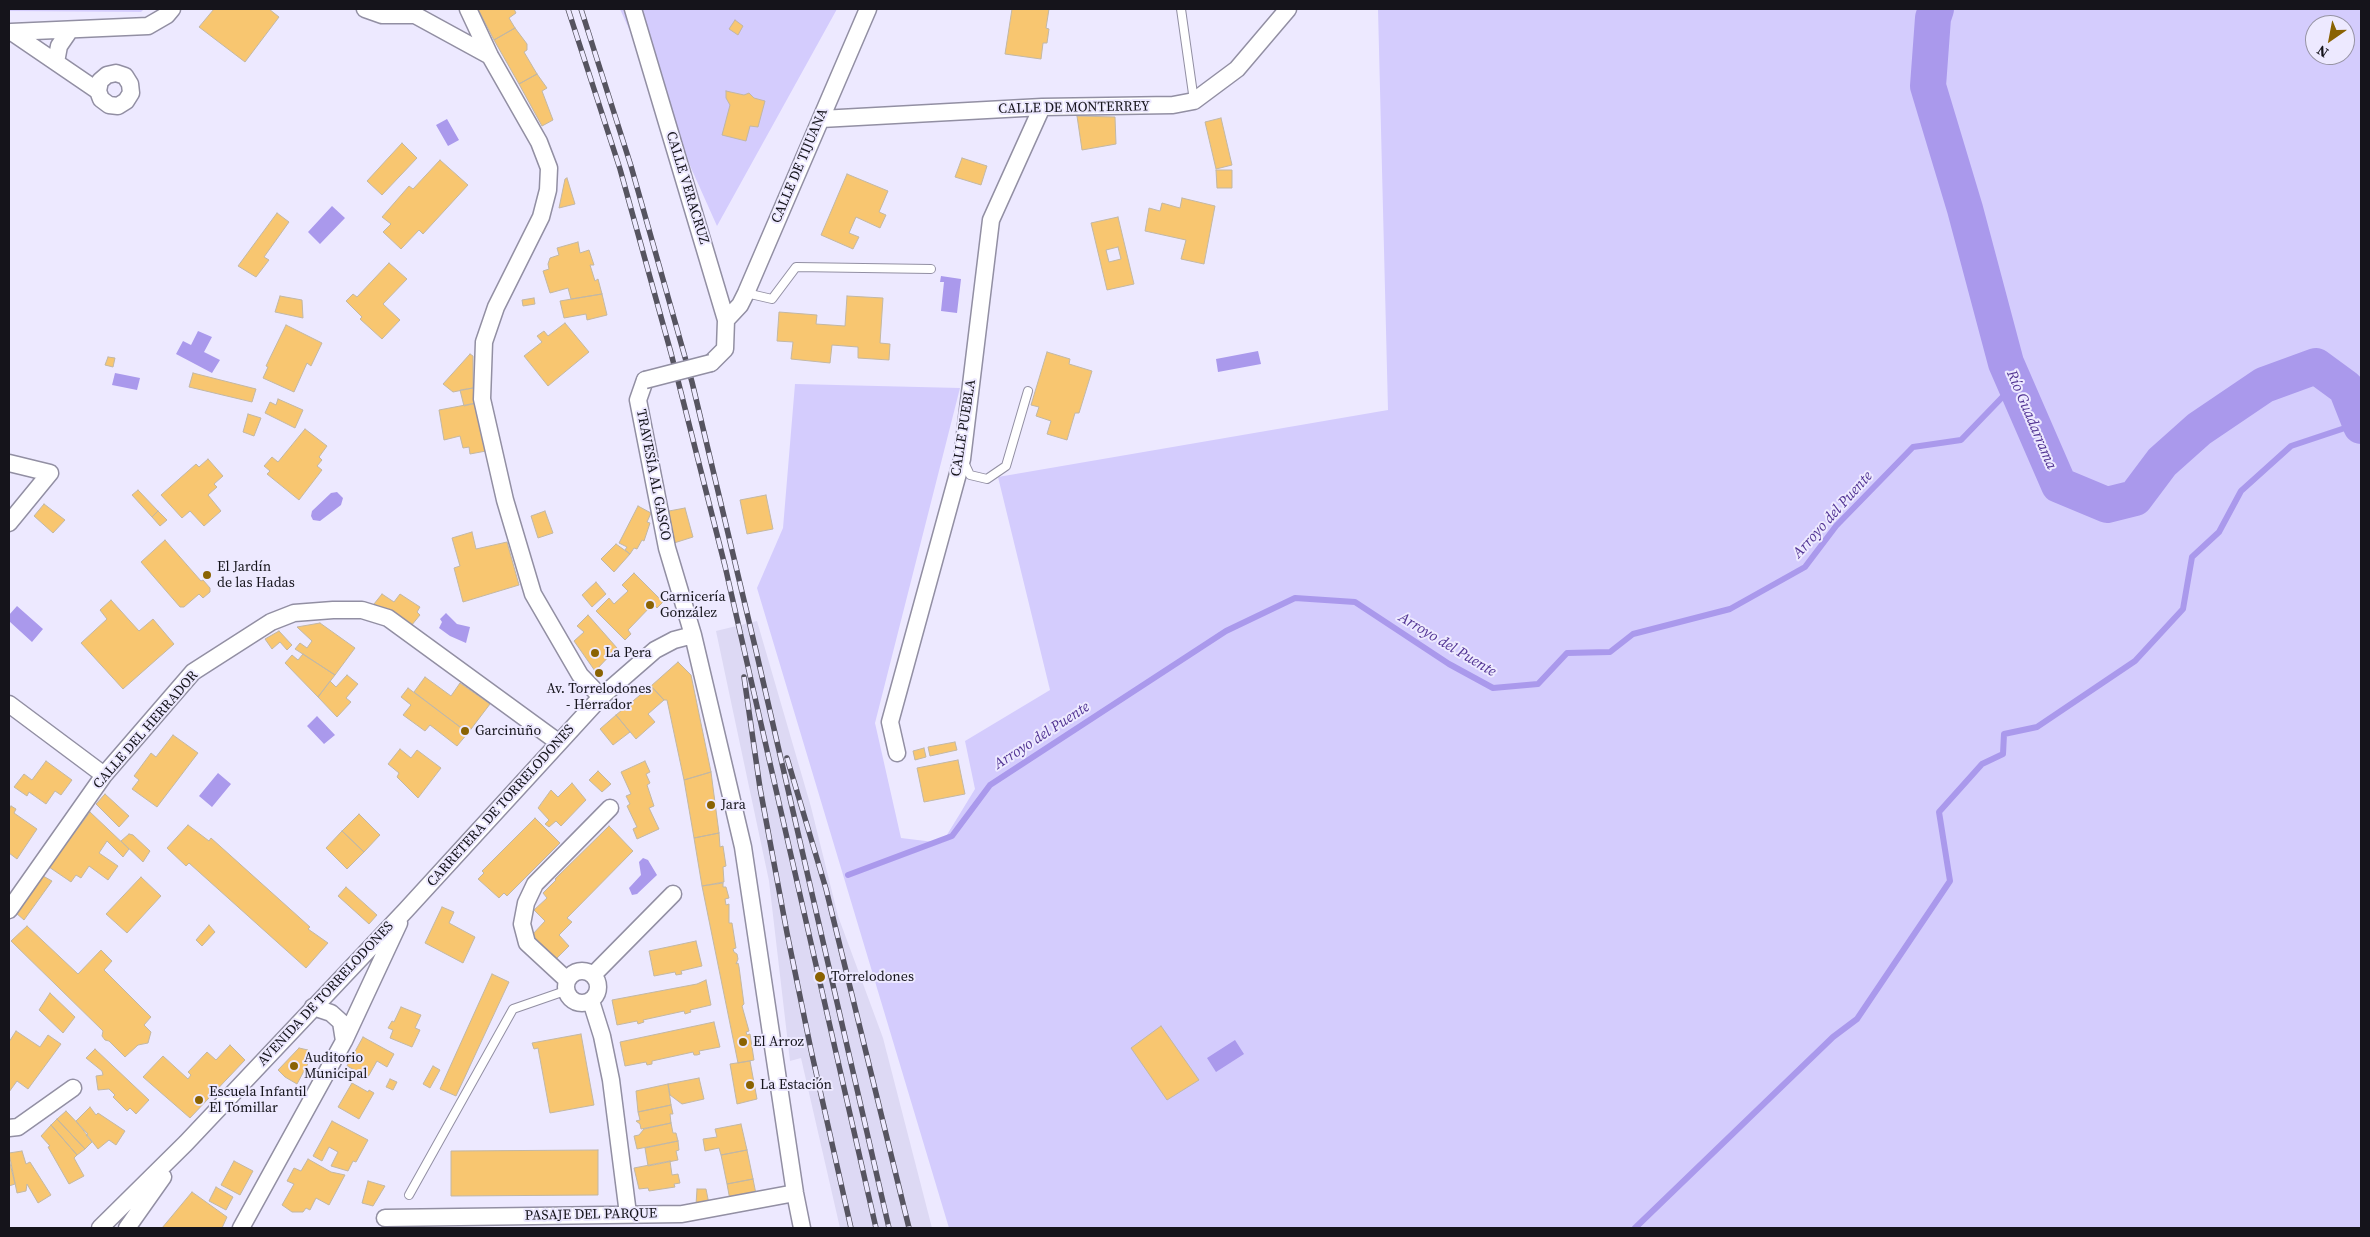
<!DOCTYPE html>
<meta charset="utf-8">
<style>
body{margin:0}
#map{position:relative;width:2370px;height:1237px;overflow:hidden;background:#ede9ff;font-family:"Source Serif 4",serif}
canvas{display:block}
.frame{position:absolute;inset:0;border:10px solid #15141b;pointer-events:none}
.north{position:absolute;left:2305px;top:15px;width:50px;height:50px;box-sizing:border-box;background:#ede9ff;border:1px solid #9794a4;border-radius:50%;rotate:213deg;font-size:14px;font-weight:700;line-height:20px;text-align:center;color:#15141b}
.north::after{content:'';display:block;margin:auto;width:18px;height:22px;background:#8a6202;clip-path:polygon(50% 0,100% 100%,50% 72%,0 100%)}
</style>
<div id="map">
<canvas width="2370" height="1237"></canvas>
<div class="frame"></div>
<div class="north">N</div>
</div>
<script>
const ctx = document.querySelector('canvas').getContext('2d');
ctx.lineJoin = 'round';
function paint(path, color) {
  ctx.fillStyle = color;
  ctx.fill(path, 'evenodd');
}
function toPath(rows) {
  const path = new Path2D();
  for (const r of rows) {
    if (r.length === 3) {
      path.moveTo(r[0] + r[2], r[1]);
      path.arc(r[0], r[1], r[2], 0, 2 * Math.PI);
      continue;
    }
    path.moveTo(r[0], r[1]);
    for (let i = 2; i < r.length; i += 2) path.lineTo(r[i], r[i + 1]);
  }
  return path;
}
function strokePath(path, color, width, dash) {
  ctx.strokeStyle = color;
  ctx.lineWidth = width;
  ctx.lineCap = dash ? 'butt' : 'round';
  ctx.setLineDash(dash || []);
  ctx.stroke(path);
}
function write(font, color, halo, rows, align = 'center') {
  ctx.font = font + ' "Source Serif 4",serif';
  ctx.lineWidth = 4;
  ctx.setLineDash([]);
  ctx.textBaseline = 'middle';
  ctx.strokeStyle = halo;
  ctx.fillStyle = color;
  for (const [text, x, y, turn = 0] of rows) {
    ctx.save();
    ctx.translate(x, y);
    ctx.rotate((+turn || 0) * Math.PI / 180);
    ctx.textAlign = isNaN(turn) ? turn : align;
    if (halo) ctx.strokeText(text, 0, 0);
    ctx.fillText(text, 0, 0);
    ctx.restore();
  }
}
paint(toPath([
 [757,621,811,807,838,916,883,1038,932,1228,840,1228,801,1058,790,1061,769,881,716,631]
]), '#ddd9f4');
paint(toPath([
 [9,9,144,9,141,12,9,11],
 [620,9,837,9,717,226],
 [1378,9,2361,9,2361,1228,949,1228,757,588,783,528,795,384,960,388,875,723,901,838,942,843,975,789,965,741,1050,690,998,477,1388,410],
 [2315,25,2345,25,2345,55,2315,55]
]), '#d4ccfd');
paint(toPath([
 [447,119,459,140,448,146,436,125],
 [332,206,345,218,320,244,308,232],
 [941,276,961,279,957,313,941,311,944,282,940,282],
 [198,331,212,337,204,352,220,360,212,373,176,354,183,341,191,345],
 [1258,351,1261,364,1218,372,1216,359],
 [115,373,140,378,137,390,112,385],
 [337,492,343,498,341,505,320,521,313,520,311,516,312,511,331,493],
 [17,606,43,629,32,642,9,621,9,615],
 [446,613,457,624,470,627,466,643,450,636,439,628,442,622,440,619],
 [317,716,335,735,324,744,307,726],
 [218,773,231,784,212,807,199,796],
 [643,858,648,860,657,875,637,894,632,895,629,888,641,875,639,862],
 [1235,1040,1244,1054,1216,1072,1207,1058]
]), '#aa99ec');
strokePath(toPath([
 [848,875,952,836,990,785,1226,631,1295,598,1355,602,1449,664,1493,688,1538,684,1567,653,1610,652,1633,634,1730,609,1805,567,1836,526,1913,447,1961,440,2015,384],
 [1635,1228,1833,1037,1857,1019,1950,881,1939,812,1982,764,2003,754,2004,734,2037,727,2135,661,2183,609,2192,557,2219,532,2241,491,2291,446,2360,423]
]), '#aa99ec', 6);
strokePath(toPath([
 [1936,9,1933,18,1928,86,1965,209,2006,363,2059,485,2107,505,2135,498,2162,462,2199,429,2264,385,2316,366,2346,388,2361,426]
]), '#aa99ec', 36);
const building = toPath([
 [214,9,269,9,279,17,245,62,199,27,214,9],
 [478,9,514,9,516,13,509,18,515,28,494,40,478,9],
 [1012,9,1049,9,1046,28,1049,29,1047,43,1043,43,1041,59,1005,54,1012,9],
 [735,20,743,26,738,35,729,29,735,20],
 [515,28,527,44,527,50,524,52,537,74,519,84,494,40,515,28],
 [537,74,547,88,542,91,553,120,542,126,519,84,537,74],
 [726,91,744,95,749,93,754,98,765,101,758,127,750,126,746,141,722,135,730,105,726,98,726,91],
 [1077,116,1115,117,1116,144,1082,150,1077,116],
 [1221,118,1232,165,1216,169,1205,122,1221,118],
 [402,143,417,158,382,195,367,181,402,143],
 [962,158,987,166,981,185,955,177,962,158],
 [440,160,468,185,423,234,419,230,401,249,383,232,391,224,382,217,409,186,413,189,440,160],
 [1216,170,1232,170,1232,188,1217,188,1216,170],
 [847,174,888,191,879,212,886,215,880,228,856,217,849,233,859,237,853,249,821,235,847,174],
 [567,178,575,204,559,208,565,179,567,178],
 [1182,198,1215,206,1204,264,1181,259,1186,240,1145,231,1149,208,1160,211,1162,203,1180,208,1182,198],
 [277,213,289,222,264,257,269,260,256,277,238,266,277,213],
 [1118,217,1134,284,1107,290,1091,223,1118,217],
 [1118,247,1121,259,1109,262,1106,250,1118,247],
 [578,242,580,253,589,250,594,265,590,265,595,281,598,279,602,294,571,299,568,288,550,293,543,271,549,269,548,264,550,258,559,255,557,248,578,242],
 [389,263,407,279,383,304,400,320,382,339,360,319,362,317,346,301,353,294,357,297,389,263],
 [602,294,607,315,587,320,586,314,564,318,560,301,602,294],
 [280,296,302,300,303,318,275,312,280,296],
 [847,296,883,298,880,343,890,344,889,360,858,358,858,347,832,345,830,363,791,359,793,342,777,341,779,312,817,315,816,324,845,326,847,296],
 [534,298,535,304,523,306,522,300,534,298],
 [565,323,589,352,548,386,524,356,542,342,537,336,544,331,548,336,565,323],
 [286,325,322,343,311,366,307,363,294,392,263,378,268,367,266,366,286,325],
 [1047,352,1070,359,1069,364,1092,371,1079,413,1075,413,1067,440,1047,434,1051,421,1036,416,1039,407,1031,405,1047,352],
 [470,354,473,356,473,388,453,392,443,384,470,354],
 [108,357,115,358,113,367,105,365,108,357],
 [193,373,256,389,252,402,189,387,193,373],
 [473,388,476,403,464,406,460,390,473,388],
 [278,399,303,410,295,428,265,413,270,402,276,405,278,399],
 [476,403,486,451,470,454,469,447,463,448,460,436,444,440,439,410,476,403],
 [248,414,261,418,254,436,243,432,248,414],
 [305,429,327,446,319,457,322,460,317,466,322,470,299,500,267,474,270,471,264,466,272,457,278,462,305,429],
 [208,459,223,476,214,484,217,487,208,495,221,511,204,526,190,511,182,518,161,495,196,464,199,467,208,459],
 [138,490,158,511,152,517,132,495,138,490],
 [766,495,773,529,747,534,740,500,766,495],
 [44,504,65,520,53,533,34,516,44,504],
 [638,506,651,513,647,522,650,523,644,541,642,540,637,549,634,548,630,554,625,550,627,547,619,543,638,506],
 [685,508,693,537,674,543,666,514,669,514,669,511,685,508],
 [158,511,167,520,160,526,152,517,158,511],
 [545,511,553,533,538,538,531,516,545,511],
 [472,532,476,549,507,542,519,585,463,602,454,568,460,566,452,538,472,532],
 [165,540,201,581,203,580,210,588,210,592,203,598,199,594,184,607,180,607,141,562,165,540],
 [616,544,630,554,614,572,601,559,616,544],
 [634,573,663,602,657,608,653,604,628,630,631,634,625,640,596,611,609,598,614,604,628,591,622,585,634,573],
 [596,582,606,594,592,607,582,595,596,582],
 [382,594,394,602,400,594,420,607,417,612,420,615,411,626,389,609,387,612,374,604,382,594],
 [111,600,139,631,153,619,174,644,123,689,81,643,107,619,100,610,111,600],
 [588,615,617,648,595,671,574,641,584,632,577,626,588,615],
 [320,623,355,648,335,675,295,649,300,643,307,648,312,641,297,627,320,623],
 [279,631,292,645,287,650,280,642,272,649,265,639,279,631],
 [303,654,335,675,318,697,285,663,292,655,298,660,303,654],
 [678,662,691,675,711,772,684,780,667,700,664,700,651,686,678,662],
 [347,675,358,684,346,698,351,702,337,717,318,697,330,681,336,687,347,675],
 [425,677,451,696,460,683,490,704,468,733,414,692,425,677],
 [651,686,664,700,648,714,655,722,636,739,616,715,651,686],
 [408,688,468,733,457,746,430,725,425,731,403,715,411,705,401,697,408,688],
 [616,715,630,732,613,745,600,729,616,715],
 [173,735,198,753,157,807,132,789,139,780,134,776,151,753,156,757,173,735],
 [955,742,957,750,930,756,928,747,955,742],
 [924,748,926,757,915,760,913,751,924,748],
 [400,749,411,758,417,750,441,768,418,798,397,777,399,773,388,764,400,749],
 [958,760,965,794,924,802,917,768,958,760],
 [46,761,72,780,61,795,55,791,46,804,29,792,27,796,14,787,24,774,32,780,46,761],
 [645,761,650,772,646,774,650,783,647,785,654,806,649,808,659,829,637,839,633,829,637,827,627,806,630,804,626,796,631,794,621,772,645,761],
 [598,771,611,784,602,792,589,780,598,771],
 [711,772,719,833,694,838,684,780,711,772],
 [572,783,586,800,561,826,556,821,549,827,545,824,549,820,538,808,551,790,558,797,572,783],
 [105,794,129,816,119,827,96,804,105,794],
 [11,806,16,809,14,813,37,829,17,859,9,853,9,810,11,806],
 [90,812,129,849,123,857,107,841,99,853,118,866,108,880,89,866,81,878,76,875,71,882,49,867,90,812],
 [359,814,380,835,364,852,342,831,359,814],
 [535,818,560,843,507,896,504,893,499,898,478,879,484,873,482,871,535,818],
 [188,825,209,841,211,838,310,927,308,929,328,943,306,968,189,863,186,866,167,848,188,825],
 [609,826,633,851,567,918,572,922,559,935,569,946,556,959,532,935,545,921,534,910,547,898,543,893,556,880,555,879,609,826],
 [342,831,364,852,347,869,326,848,342,831],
 [719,833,720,847,723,846,726,866,723,867,724,882,702,886,694,838,719,833],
 [129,834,133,835,150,851,143,862,121,841,129,834],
 [43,876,52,881,24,920,16,913,43,876],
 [141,877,161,896,127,933,106,914,141,877],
 [723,883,723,887,726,887,729,898,725,899,726,905,729,904,729,923,732,923,736,948,733,949,734,952,737,954,738,959,736,964,738,963,739,967,744,1004,742,1006,749,1031,746,1032,747,1035,750,1034,754,1060,738,1063,702,886,723,883],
 [346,887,377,915,369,924,338,896,346,887],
 [442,907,454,912,449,923,475,937,463,963,425,943,442,907],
 [209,925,215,932,202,946,196,940,209,925],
 [27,926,78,974,101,950,112,961,104,970,151,1017,144,1025,151,1032,148,1043,138,1045,125,1057,109,1041,105,1040,102,1036,103,1031,11,941,27,926],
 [696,941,702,966,681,971,682,974,676,975,675,972,654,976,649,951,696,941],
 [492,974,509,982,456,1096,440,1089,492,974],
 [706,980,711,1005,690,1010,691,1012,685,1014,684,1011,643,1020,644,1022,638,1024,637,1021,617,1025,612,1000,697,984,706,980],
 [50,993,75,1017,63,1033,39,1010,50,993],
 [401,1007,421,1015,415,1028,420,1030,412,1047,390,1038,393,1030,388,1028,392,1021,394,1022,401,1007],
 [714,1022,720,1047,699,1051,700,1054,697,1055,694,1055,693,1052,652,1061,652,1064,647,1065,646,1062,625,1066,620,1042,714,1022],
 [1161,1026,1199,1080,1167,1100,1131,1048,1161,1026],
 [16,1031,40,1047,48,1035,61,1044,28,1089,17,1081,9,1092,9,1042,16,1031],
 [581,1034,594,1105,550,1113,538,1048,534,1049,532,1043,581,1034],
 [363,1037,394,1054,387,1067,377,1061,368,1077,347,1066,363,1037],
 [230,1045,245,1060,190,1118,143,1077,163,1056,188,1079,191,1075,188,1072,207,1052,216,1060,230,1045],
 [299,1048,308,1050,311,1058,297,1084,285,1077,278,1070,299,1048],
 [95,1049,149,1100,136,1114,130,1108,127,1111,113,1097,115,1095,109,1089,98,1090,96,1076,103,1075,102,1071,86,1058,95,1049],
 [750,1061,757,1099,737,1104,730,1064,750,1061],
 [433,1066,440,1070,430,1088,423,1084,433,1066],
 [699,1078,704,1099,682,1104,670,1095,668,1084,699,1078],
 [390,1079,397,1082,393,1090,386,1087,390,1079],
 [352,1083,368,1092,369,1090,374,1093,359,1119,338,1107,352,1083],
 [668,1084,671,1105,638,1112,636,1091,668,1084],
 [671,1105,673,1114,670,1114,671,1123,641,1129,640,1124,636,1121,640,1120,638,1112,671,1105],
 [90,1107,96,1115,98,1113,125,1131,116,1145,109,1140,98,1149,76,1121,90,1107],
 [66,1111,88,1134,86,1135,92,1142,85,1149,57,1119,66,1111],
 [57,1119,85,1149,77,1155,51,1125,57,1119],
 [332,1121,368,1140,356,1162,353,1161,348,1171,331,1166,338,1152,329,1147,322,1161,313,1156,332,1121],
 [671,1123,673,1133,676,1133,678,1141,637,1149,634,1136,639,1135,644,1129,671,1123],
 [741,1124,747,1150,721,1155,719,1148,705,1151,703,1139,717,1137,715,1129,741,1124],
 [51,1125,77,1155,74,1158,84,1176,69,1184,48,1147,50,1146,41,1136,51,1125],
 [678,1141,679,1150,676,1151,678,1160,648,1166,645,1148,678,1141],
 [598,1150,598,1195,451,1196,451,1151,598,1150],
 [747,1150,753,1179,727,1184,721,1155,747,1150],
 [22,1151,26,1164,30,1162,51,1195,38,1203,27,1184,26,1191,17,1193,9,1153,22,1151],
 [9,1159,15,1184,9,1186,9,1159],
 [308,1159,331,1172,345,1175,329,1205,316,1198,310,1210,306,1208,303,1212,292,1212,282,1205,294,1184,287,1181,294,1168,301,1171,308,1159],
 [234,1161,253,1171,240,1195,221,1185,234,1161],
 [670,1161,672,1175,678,1174,680,1183,674,1184,675,1187,649,1191,648,1188,639,1189,634,1168,670,1161],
 [753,1179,756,1194,730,1200,727,1184,753,1179],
 [368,1181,385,1186,373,1206,362,1203,368,1181],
 [216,1187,233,1197,226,1210,209,1201,216,1187],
 [697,1189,706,1189,709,1204,696,1205,697,1189],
 [192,1192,227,1217,222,1228,162,1228,192,1192]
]);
paint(building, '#f8c670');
strokePath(building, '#c2b7a4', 1);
const lane = toPath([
 [1181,9,1194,101],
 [746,293,772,299,796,267,931,269],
 [963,460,970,475,987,479,1006,466,1028,391],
 [409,1195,513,1009,565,991]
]);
const street = toPath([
 [365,9,382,15,415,15,490,56],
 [468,9,490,56,539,142,549,168,548,190,541,217,496,307,484,342,482,399,505,500,533,594,580,675,601,697],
 [633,9,726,320,725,349,711,363],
 [11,32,148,26,167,15,172,9],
 [13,33,98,91,101,99,109,105,118,106,126,101,131,93,130,84,125,76,116,73,107,75,100,81,98,91],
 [56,62,59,46,70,30],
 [821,119,1042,107,1173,105,1194,101,1237,69,1288,9],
 [726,320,740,305,746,293,868,9],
 [645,380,638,400,667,548,693,635,743,847,795,1193,802,1228],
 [9,463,50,473,9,523],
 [9,704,104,775],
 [897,753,890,722,962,459,991,220,1042,107],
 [9,910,104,775,193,672,271,622,294,613,333,610,362,610,388,618,558,742],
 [582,987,16],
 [593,975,673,894],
 [567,980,527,943,522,924,526,903,535,884,610,808],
 [591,1001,602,1036,611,1080,628,1214],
 [313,1007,331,1013,341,1022,344,1041],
 [9,1128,18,1127,73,1088],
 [385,1218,682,1214,795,1193],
 [100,1228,186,1143,406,910,601,697,655,650,674,640,693,635],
 [127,1228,163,1177],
 [241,1228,344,1041,399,923]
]);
strokePath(lane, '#928fa3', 10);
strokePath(street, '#928fa3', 19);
strokePath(lane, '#fff', 8);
strokePath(street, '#fff', 16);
const rail = toPath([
 [568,9,620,169,671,353,725,566,876,1228],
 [581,9,631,166,692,382,757,655,889,1228],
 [744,677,760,788,787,933,811,1050,851,1228],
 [787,758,826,889,909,1228]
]);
strokePath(rail, '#565460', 5.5);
strokePath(rail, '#ede9ff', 4, [11]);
const streetBridge = toPath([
 [645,380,711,363]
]);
strokePath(streetBridge, '#928fa3', 19, []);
strokePath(streetBridge, '#fff', 16);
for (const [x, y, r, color] of [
 [207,575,5,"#8a6202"],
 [650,605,5,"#8a6202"],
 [595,653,5,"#8a6202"],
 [599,673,5,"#8a6202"],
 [465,731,5,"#8a6202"],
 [711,805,5,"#8a6202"],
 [820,977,6,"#8a6202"],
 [743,1042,5,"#8a6202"],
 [294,1066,5,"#8a6202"],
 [750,1085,5,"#8a6202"],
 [199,1100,5,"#8a6202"]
]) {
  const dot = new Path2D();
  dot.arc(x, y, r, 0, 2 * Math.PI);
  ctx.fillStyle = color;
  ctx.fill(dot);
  strokePath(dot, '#ede9ff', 2);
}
write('14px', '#15141b', '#ede9ff', [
 ["CALLE DE MONTERREY",1074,108,-1],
 ["CALLE DE TIJUANA",800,166,-67],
 ["CALLE VERACRUZ",687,188,73],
 ["CALLE PUEBLA",964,428,-81],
 ["TRAVESÍA AL GASCO",653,475,79],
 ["CALLE DEL HERRADOR",146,730,-49],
 ["CARRETERA DE TORRELODONES",501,806,-48],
 ["AVENIDA DE TORRELODONES",326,994,-47],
 ["PASAJE DEL PARQUE",591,1215,-1]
]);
write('14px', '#15141b', '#ede9ff', [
 ["El Jardín",217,567],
 ["de las Hadas",217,583],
 ["Carnicería",660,597],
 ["González",660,613],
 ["La Pera",605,653],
 ["Av. Torrelodones",599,689,"center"],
 ["- Herrador",599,705,"center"],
 ["Garcinuño",475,731],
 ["Jara",721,805],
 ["Torrelodones",831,977],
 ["El Arroz",753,1042],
 ["Auditorio",304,1058],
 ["Municipal",304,1074],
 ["La Estación",760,1085],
 ["Escuela Infantil",209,1092],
 ["El Tomillar",209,1108]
], 'left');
write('italic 15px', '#513393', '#ede9ff', [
 ["Río Guadarrama",2031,420,67],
 ["Arroyo del Puente",1833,515,-48],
 ["Arroyo del Puente",1447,645,31],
 ["Arroyo del Puente",1042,736,-33]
]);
</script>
